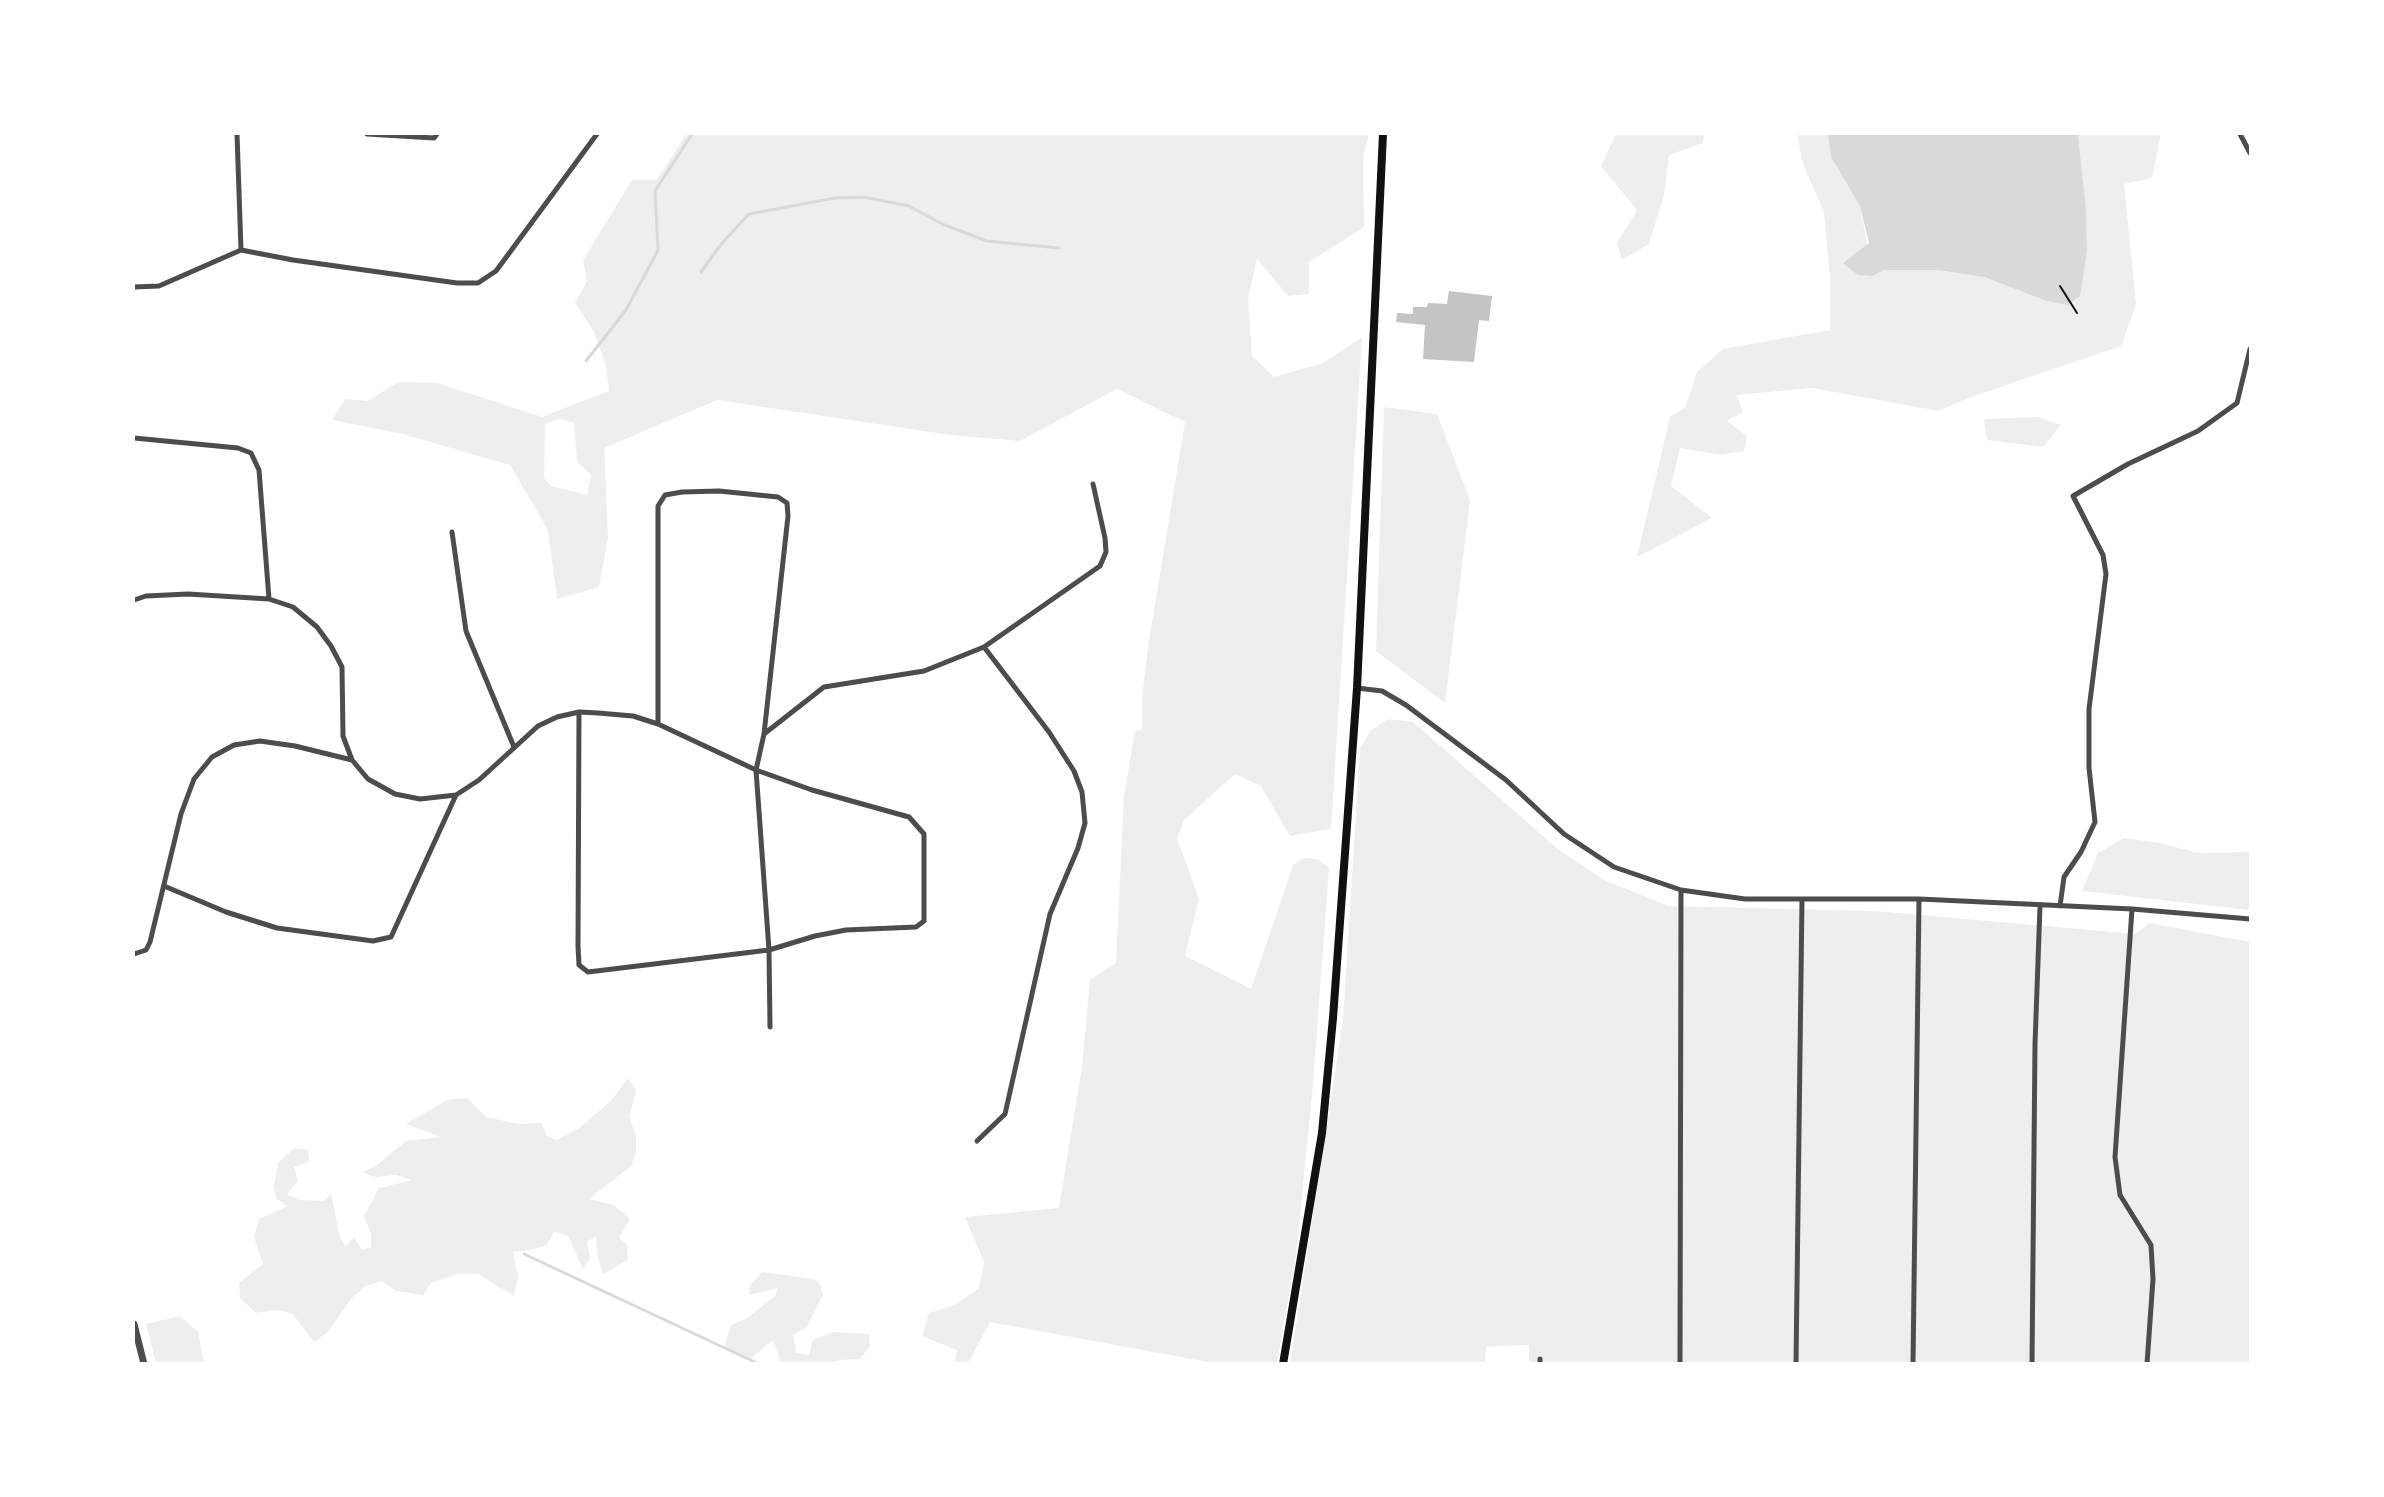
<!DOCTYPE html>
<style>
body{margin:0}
#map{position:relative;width:2384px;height:1497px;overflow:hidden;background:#fff;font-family:"Open Sans",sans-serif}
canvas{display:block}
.frame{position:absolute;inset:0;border:135px solid #fff;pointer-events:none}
</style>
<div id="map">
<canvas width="2384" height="1497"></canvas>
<div class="frame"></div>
</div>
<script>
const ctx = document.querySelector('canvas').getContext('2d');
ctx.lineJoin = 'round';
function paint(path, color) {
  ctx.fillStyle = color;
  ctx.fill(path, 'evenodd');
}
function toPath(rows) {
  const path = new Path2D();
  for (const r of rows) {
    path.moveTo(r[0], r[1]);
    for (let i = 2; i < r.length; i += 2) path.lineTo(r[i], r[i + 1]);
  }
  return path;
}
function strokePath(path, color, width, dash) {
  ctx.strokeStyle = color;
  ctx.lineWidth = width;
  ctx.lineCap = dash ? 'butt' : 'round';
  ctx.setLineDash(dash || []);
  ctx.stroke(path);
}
paint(toPath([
 [686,134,1369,134,1363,156,1364,227,1309,262,1309,294,1288,296,1257,259,1248,298,1252,356,1274,377,1323,363,1362,337,1331,829,1290,836,1261,786,1235,774,1184,820,1177,839,1199,899,1185,956,1251,989,1293,865,1304,858,1318,859,1329,868,1313,1084,1296,1256,1277,1363,1213,1363,990,1322,968,1363,955,1363,957,1350,922,1336,929,1313,955,1305,979,1288,984,1262,965,1217,1059,1208,1082,1067,1090,980,1116,963,1124,796,1135,731,1142,730,1142,699,1148,647,1185,422,1117,389,1020,441,950,435,717,400,604,448,608,538,599,587,557,599,548,530,510,465,403,434,332,420,345,399,368,401,398,382,437,383,542,417,609,391,606,365,594,332,575,303,587,281,583,260,632,180,657,180],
 [559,419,574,423,577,461,591,475,587,495,551,486,544,478,545,424],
 [1616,134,1704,134,1703,143,1669,155,1664,195,1649,244,1622,260,1617,243,1637,210,1601,166],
 [1797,134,1828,134,1831,157,1860,206,1873,276,1884,270,1937,270,1984,277,2023,292,2087,251,2086,209,2078,134,2161,134,2152,178,2124,184,2136,304,2121,346,1971,397,1938,411,1812,388,1736,395,1743,412,1727,421,1747,436,1744,451,1720,455,1680,448,1671,486,1712,518,1637,557,1670,417,1685,408,1697,372,1723,349,1830,330,1830,275,1824,212,1803,164],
 [1384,407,1437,414,1470,500,1445,703,1376,651],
 [2037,417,2061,425,2043,447,1987,440,1984,419],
 [1388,719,1413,722,1559,850,1604,880,1669,906,1875,911,2135,934,2150,923,2250,942,2250,1363,1529,1364,1529,1345,1486,1347,1485,1363,1290,1364,1343,1020,1360,749,1370,731],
 [2124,838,2160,843,2198,853,2250,852,2250,910,2082,891,2098,853],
 [628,1078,636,1091,629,1117,636,1135,636,1152,631,1166,589,1199,614,1205,630,1219,619,1238,627,1244,628,1260,603,1274,598,1258,596,1236,587,1242,590,1258,583,1269,568,1236,554,1232,547,1245,530,1250,513,1252,518,1276,514,1296,478,1274,457,1274,431,1283,423,1295,396,1291,382,1281,365,1286,351,1299,328,1332,314,1342,292,1313,275,1310,256,1313,240,1298,239,1283,263,1264,254,1237,259,1219,288,1206,276,1198,274,1186,278,1163,294,1148,308,1150,309,1162,294,1167,298,1181,287,1194,300,1200,324,1201,331,1194,340,1237,346,1247,354,1237,362,1250,371,1247,371,1234,364,1216,379,1188,412,1180,396,1175,375,1177,362,1172,376,1166,406,1141,441,1137,406,1124,447,1100,467,1098,486,1117,519,1124,541,1123,547,1136,557,1140,579,1128,597,1113,611,1101],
 [762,1272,814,1279,820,1284,823,1295,807,1327,793,1335,796,1353,809,1355,813,1340,834,1332,869,1334,870,1346,860,1359,840,1360,830,1363,781,1363,773,1340,750,1359,724,1348,731,1325,746,1319,775,1296,778,1288,749,1295,750,1285],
 [180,1316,198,1332,204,1363,156,1363,146,1324]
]), '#eee');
paint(toPath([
 [1828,134,2078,134,2086,209,2087,251,2080,296,2068,305,2047,301,1984,277,1937,270,1884,270,1873,276,1858,275,1843,263,1869,243,1860,206,1831,157]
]), '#d9d9d9');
strokePath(toPath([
 [701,272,722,243,749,214,835,198,864,197,909,206,942,224,987,241,1059,248],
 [586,361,626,310,658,250,655,191,692,134],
 [524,1254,759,1364]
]), '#d9d9d9', 3);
paint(toPath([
 [1449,291,1492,296,1489,321,1479,320,1474,362,1423,359,1425,325,1396,322,1397,313,1413,314,1413,307,1427,307,1428,303,1447,304]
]), '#c4c4c4');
strokePath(toPath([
 [2060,286,2077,313]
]), '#111', 2);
strokePath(toPath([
 [237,134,241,250],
 [367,134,434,138,437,134],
 [2240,134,2250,153],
 [134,287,159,286,241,250,293,260,457,283,478,283,496,271,597,134],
 [134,438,238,448,251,453,259,470,269,599],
 [452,532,466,631,514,747],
 [134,600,146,596,188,594,269,599,293,607,317,627,331,646,342,667,343,736,352,760,368,779,395,794,420,799,456,795,479,780,538,726,557,717,579,712,598,713,633,716,658,724,756,770,812,790,909,817,924,834,924,921,916,927,846,930,815,936,769,950,588,972,579,965,578,946,579,712],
 [1357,688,1382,691,1406,705,1506,780,1564,834,1614,867,1681,890,1745,899,1919,899,2132,909,2250,919],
 [658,724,658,506,665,495,682,492,719,491,778,497,787,503,788,516,764,734,756,770,769,950,770,1027],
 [764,734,824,687,924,671,984,647,1100,566,1106,552,1105,538,1093,484],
 [164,886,226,912,277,928,373,941,391,937,456,795],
 [2060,906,2064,877,2081,852,2095,822,2089,768,2089,709,2106,574,2103,555,2073,496,2128,464,2198,431,2237,403,2250,349],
 [2132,909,2115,1157,2120,1195,2151,1245,2153,1279,2147,1364],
 [134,954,146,950,150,942,181,814,194,779,212,757,234,745,260,741,295,746,352,760],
 [977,1141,1005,1114,1050,914,1078,848,1085,823,1082,792,1074,771,1049,732,984,647],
 [1540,1364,1540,1359],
 [1680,1364,1681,890],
 [1796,1364,1802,899],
 [1913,1364,1919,899],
 [2032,1364,2035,1044,2040,906]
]), '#4c4c4c', 5);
strokePath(toPath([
 [134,1324,144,1364]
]), '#4c4c4c', 7);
strokePath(toPath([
 [1283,1364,1322,1133,1333,1018,1357,688,1383,134]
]), '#111', 8);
</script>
